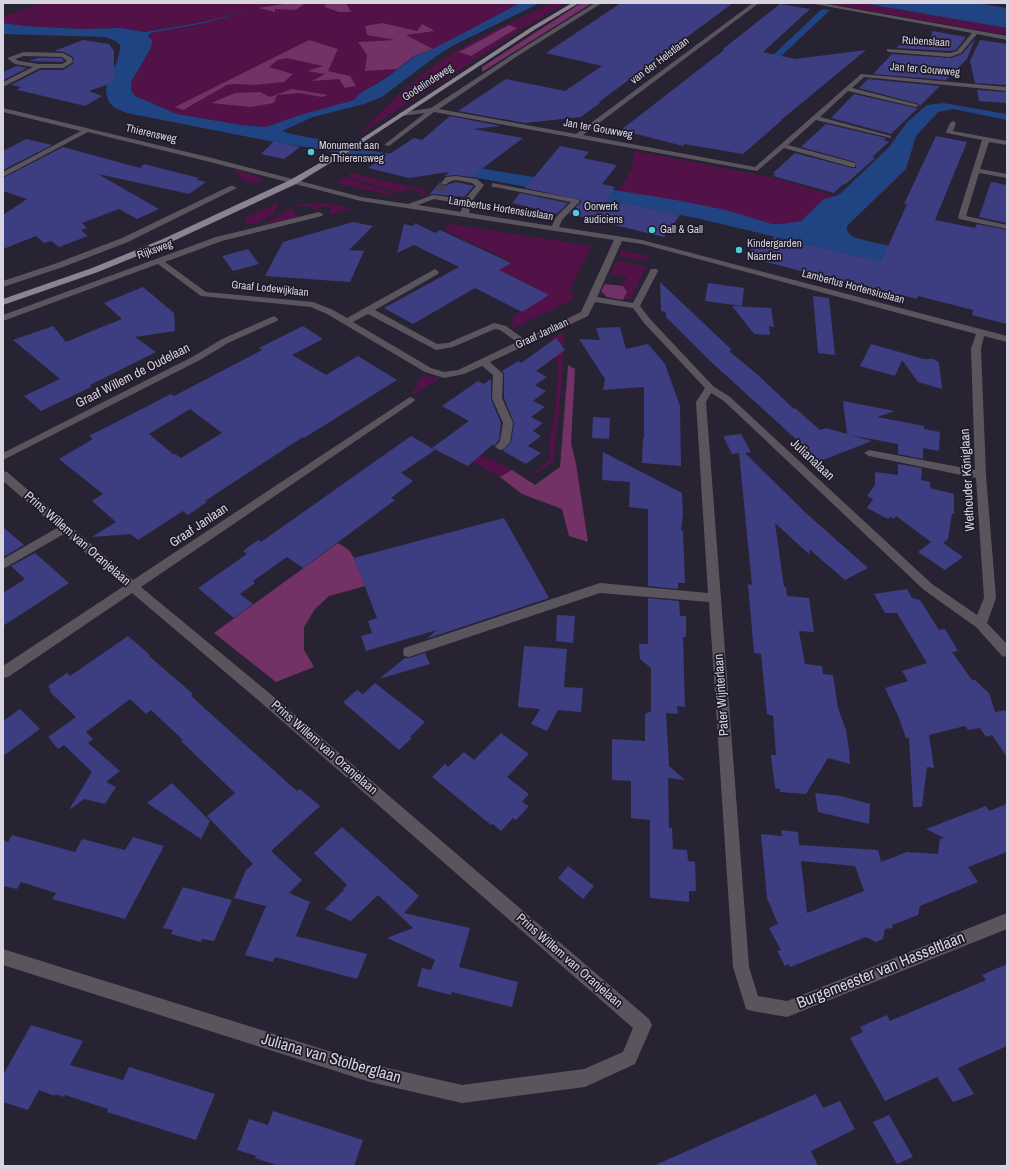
<!DOCTYPE html>
<meta charset="utf-8">
<style>
body{margin:0}
#map{position:relative;width:1010px;height:1169px;overflow:hidden;background:#282333;font-family:"Archivo Narrow",sans-serif}
canvas{display:block}
.frame{position:absolute;inset:0;border:4px solid #d7d4df;pointer-events:none}
</style>
<div id="map">
<canvas width="1010" height="1169"></canvas>
<div class="frame"></div>
</div>
<script>
const ctx = document.querySelector('canvas').getContext('2d');
ctx.lineJoin = 'round';
function paint(path, color) {
  ctx.fillStyle = color;
  ctx.fill(path, 'evenodd');
}
function toPath(rows) {
  const path = new Path2D();
  for (const r of rows) {
    path.moveTo(r[0], r[1]);
    for (let i = 2; i < r.length; i += 2) path.lineTo(r[i], r[i + 1]);
  }
  return path;
}
function strokePath(path, color, width, dash) {
  ctx.strokeStyle = color;
  ctx.lineWidth = width;
  ctx.lineCap = dash ? 'butt' : 'round';
  ctx.setLineDash(dash || []);
  ctx.stroke(path);
}
function write(font, color, halo, rows, align = 'center') {
  ctx.font = font + ' "Archivo Narrow",sans-serif';
  ctx.lineWidth = 3.5;
  ctx.setLineDash([]);
  ctx.textBaseline = 'middle';
  ctx.strokeStyle = halo;
  ctx.fillStyle = color;
  for (const [text, x, y, turn = 0] of rows) {
    ctx.save();
    ctx.translate(x, y);
    ctx.rotate((+turn || 0) * Math.PI / 180);
    ctx.textAlign = isNaN(turn) ? turn : align;
    if (halo) ctx.strokeText(text, 0, 0);
    ctx.fillText(text, 0, 0);
    ctx.restore();
  }
}
paint(toPath([
 [42,3,290,3,259,8,274,12,275,9,296,10,304,4,309,3,326,3,325,7,351,12,346,3,520,3,433,49,405,35,434,31,422,24,417,31,382,23,365,26,367,35,398,40,358,42,367,55,365,71,397,69,360,94,354,100,300,115,266,127,241,125,176,114,135,96,131,90,131,82,151,48,148,36,150,33,205,23,253,9,204,22,145,32,121,28,82,29,24,26,3,23,3,17],
 [309,40,338,49,328,71,350,76,356,86,345,88,339,79,313,81,325,74,308,71,324,66,286,58,278,60,269,67,254,85,237,84,227,85,208,95,176,107],
 [260,92,270,97,212,103,235,93],
 [552,3,566,3,530,24,357,136,401,92,429,69,453,53,485,35],
 [826,3,862,3,1007,28,1007,35],
 [634,151,770,177,836,196,824,199,801,221,782,224,772,224,726,210,619,191,632,169],
 [235,170,251,174,265,180,252,184,242,179,234,171],
 [351,173,411,187,428,191,422,196,418,195,421,192,407,189,401,193,351,178,348,174],
 [344,177,397,195,398,197,337,183],
 [277,203,278,206,273,214,255,224,246,223,245,218],
 [324,203,353,208,332,214,328,212,332,208,322,206,317,210,304,205,294,208,294,213,298,217,261,225,299,204],
 [451,224,592,246,570,289,574,299,512,329,513,316,549,295,499,270,512,262,443,229],
 [621,250,649,256,646,261,619,256],
 [617,261,647,266,631,298,623,300,627,292,623,286,627,277,610,274],
 [564,333,561,391,553,462,531,477,550,458,549,448,556,403,558,369,552,337],
 [425,375,440,378,415,394,412,393,417,385,417,380],
 [470,452,498,462,512,470,500,477,463,456]
]), '#521247');
paint(toPath([
 [290,3,309,3,304,4,296,10,275,9,275,12,258,8],
 [326,3,346,3,351,12,339,12,325,7],
 [581,3,592,3,482,72,482,67],
 [382,23,417,31,422,24,435,31,406,35,433,49,414,56,397,69,365,71,367,55,358,42,395,40,367,35,365,26],
 [509,25,517,28,471,56,459,52],
 [309,40,338,49,328,71,350,76,356,86,345,88,339,79,312,81,325,74,307,71,323,66,286,58,278,60,269,67,293,74,284,82,254,85,237,84,227,85,183,110,175,107],
 [292,89,328,95,322,97,299,93,277,95,274,103,251,107,211,103,235,93,260,92,270,97],
 [605,284,623,286,627,292,623,300,607,297,601,291],
 [568,365,575,369,571,443,576,464,588,542,569,536,562,509,522,494,500,477,512,470,535,485,560,467],
 [338,543,349,550,354,558,365,586,329,596,315,609,304,627,304,650,314,667,276,682,214,633]
]), '#733266');
paint(toPath([
 [520,3,540,3,452,46,435,57,382,97,364,104,313,117,282,131,291,134,333,142,367,150,676,200,726,210,772,224,782,224,801,221,824,199,836,196,841,193,889,147,908,121,927,105,943,103,1007,114,1007,120,953,109,938,112,916,136,906,169,847,226,847,231,853,237,868,241,1007,272,1007,291,849,256,797,242,696,218,358,156,264,140,127,113,115,108,109,102,106,92,107,82,117,62,120,49,120,45,117,42,106,37,3,34,3,23,24,26,82,29,121,28,145,32,204,22,253,9,205,23,150,33,148,36,152,40,151,48,131,82,131,90,135,96,177,114,241,125,266,127,300,115,354,100,359,94,386,78,415,56,433,49],
 [862,3,975,3,1007,8,1007,28],
 [822,9,830,10,758,78,687,136]
]), '#204382');
paint(toPath([
 [621,3,733,3,599,102,600,103,581,117,525,123,458,111,506,79,565,91,602,66,546,53],
 [780,4,810,9,763,52,795,59,866,50,781,120,782,120,743,154,684,144,683,146,621,130,724,50,723,49],
 [932,31,966,37,956,50,950,51,897,48,899,45,931,41],
 [975,39,967,59,946,80,873,74,892,54,951,58,962,54],
 [83,40,109,44,114,51,114,82,89,91,102,96,85,106,22,91,16,90,21,87,11,85,40,70,63,70,74,63,73,57,64,52,54,51],
 [980,40,1007,44,1007,85,975,83,970,61],
 [37,58,61,58,64,61,62,62,29,61],
 [17,66,28,68,3,80,3,72],
 [868,79,940,86,920,106,919,104,859,88],
 [977,90,1007,92,1007,103,979,101],
 [854,94,916,108,919,107,891,134,831,118],
 [450,116,501,126,473,129,523,138,471,177,456,175,445,176,449,172,409,178,368,168,414,138,422,140],
 [826,124,886,138,884,140,889,142,872,157,875,158,847,183,842,185,834,193,773,176,775,174,773,173,795,153,852,168,856,168,855,162,801,147],
 [936,136,967,142,935,220,975,228,977,224,1007,230,1007,324,972,315,973,310,918,296,917,299,897,294,896,295,746,257,756,242,769,245,774,237,881,262,907,204,904,204],
 [26,139,52,145,3,170,3,151],
 [274,141,300,147,284,159,261,154],
 [560,146,589,152,583,158,617,165,602,184,615,187,606,200,680,215,664,237,569,214,581,202,581,200,525,188],
 [63,147,140,168,144,164,199,178,197,180,206,182,189,194,98,174,159,209,137,219,119,209,82,223,87,228,81,230,88,236,59,247,51,241,44,243,36,236,3,249,3,215,27,199,3,191,3,178],
 [440,182,444,186,456,182,474,186,464,197,433,194,429,195],
 [991,182,1007,185,1007,223,979,217],
 [520,193,568,203,557,214,512,203],
 [353,222,373,226,349,250,364,251,350,282,265,276,283,242],
 [415,223,435,233,440,230,511,263,499,270,549,295,522,312,475,288,413,324,384,308,459,267,414,245,397,253,404,224,413,226],
 [248,249,259,264,233,271,222,256],
 [660,282,732,350,729,351,758,375,794,409,795,408,820,430,826,428,847,434,843,401,895,411,877,417,924,426,924,429,940,432,939,451,923,448,923,459,898,454,898,444,849,435,872,441,820,461,708,359,666,317,666,312,661,311],
 [708,283,744,288,742,306,705,301],
 [143,287,174,313,175,331,135,337,156,352,90,385,91,387,41,411,24,396,60,379,13,340,53,326,66,342,92,331,122,319,104,303],
 [813,296,829,298,835,355,818,353],
 [732,306,771,308,774,327,769,326,770,335,754,334],
 [303,326,323,339,292,355,326,375,358,356,397,380,304,438,303,437,205,501,207,502,188,515,183,511,138,540,131,534,92,537,116,522,92,501,103,494,59,459,93,439,89,436,171,394,174,396,262,350,259,348],
 [190,409,222,433,181,458,175,454,174,455,149,434],
 [620,327,626,349,648,344,665,364,680,406,681,466,642,463,643,438,644,439,644,387,603,390,605,379,579,339,600,340,596,328],
 [556,338,565,350,536,371,547,377,535,385,546,391,533,401,545,407,531,417,543,423,533,431,541,436,528,446,541,453,526,464,503,451,511,442,514,423,504,398,504,374,502,371,518,361,521,363],
 [871,344,924,359,934,359,939,363,942,389,918,382,902,360,895,376,860,366],
 [491,379,491,399,501,423,499,440,494,446,492,445,468,466,432,448,469,421,442,406,478,381,484,384],
 [593,417,610,418,609,439,592,438],
 [741,434,751,452,745,453,807,514,868,568,845,580,809,549,810,555,775,523,784,587,786,587,787,596,809,598,814,632,799,631,805,664,822,666,823,674,833,675,838,708,846,730,849,750,850,764,828,758,806,794,780,792,780,789,775,788,771,755,776,755,773,716,767,714,761,654,754,653,748,584,752,585,739,453,732,454,724,438,724,436],
 [411,436,435,450,401,473,413,481,391,498,395,500,303,568,287,557,253,581,255,583,240,594,253,604,234,618,198,588,247,554,243,551,258,540,261,542],
 [603,452,682,493,683,514,681,531,683,531,685,583,678,583,678,589,648,586,648,509,629,507,630,482,602,480],
 [898,464,922,468,921,480,930,482,930,488,954,494,954,514,952,514,948,539,943,543,963,557,945,570,918,552,931,542,896,516,894,519,890,517,888,519,867,508,873,499,867,496,875,485,875,472,898,475],
 [504,518,549,598,426,639,437,630,366,651,361,636,372,633,368,621,377,618,354,558],
 [3,527,24,545,3,557],
 [35,553,69,583,3,626,3,593,25,579,11,566],
 [907,589,912,598,920,600,939,630,945,629,958,651,952,652,972,680,975,680,989,693,995,712,1007,710,1007,757,992,735,986,737,980,728,968,730,965,726,929,735,934,768,927,767,922,807,913,807,909,738,906,738,899,718,885,688,908,681,902,671,927,663,897,613,885,613,874,594],
 [648,598,679,601,680,616,686,616,686,637,683,637,685,707,677,706,678,714,666,713,669,766,685,780,668,778,669,828,672,828,673,849,687,850,688,861,695,862,696,891,689,891,689,902,650,898,650,820,631,818,631,781,612,780,612,739,645,741,645,714,651,711,651,668,640,659,639,644,648,644],
 [557,615,575,616,573,643,556,641],
 [128,636,150,655,149,656,193,694,191,696,231,732,297,791,300,789,320,806,271,851,302,880,289,893,310,902,296,936,367,954,357,979,275,957,273,962,245,955,266,906,234,898,246,870,253,864,207,816,235,793,181,741,183,740,151,710,146,714,130,699,86,732,93,739,88,743,120,771,106,782,116,787,105,804,84,799,71,809,70,808,92,772,64,745,58,749,48,737,76,717,49,691,51,690,48,686,67,673,70,676],
 [524,646,567,649,564,687,583,688,581,712,558,710,547,731,531,724,540,709,518,707],
 [425,653,430,664,379,679,405,658,409,658],
 [375,683,425,722,410,737,412,738,399,750,343,702,357,690,363,694],
 [20,709,40,729,3,756,3,721],
 [501,733,529,754,507,777,529,794,522,802,529,806,516,820,513,818,501,831,493,824,491,825,432,777,445,764,448,767,464,752,474,760],
 [172,783,210,821,201,839,147,803],
 [815,793,841,796,870,804,869,824,818,812],
 [1007,804,1007,852,968,867,978,882,920,906,918,915,892,925,893,928,885,929,883,939,876,942,866,937,790,967,789,964,785,966,777,951,781,950,769,928,778,924,767,898,761,834,782,836,781,830,798,832,799,845,878,850,881,862,907,852,938,854,940,839,944,838,926,829,986,806,989,811],
 [801,861,855,866,864,891,807,913],
 [342,827,419,896,404,913,470,928,459,967,518,982,512,1007,452,992,451,995,417,986,422,968,431,970,435,960,387,938,413,928,378,895,351,921,325,909,344,890,343,889,347,885,314,853],
 [12,835,75,852,82,839,125,850,133,837,164,846,125,919,52,899,56,893,21,882,17,889,3,886,3,840,8,842],
 [568,866,594,886,583,899,558,878],
 [183,887,232,900,214,941,202,939,201,942,171,934,173,930,163,928],
 [1007,964,1007,1046,958,1068,974,1094,953,1102,937,1077,885,1101,850,1038,863,1032,860,1027,873,1021,887,1015,890,1021,986,980,982,975],
 [31,1025,83,1041,70,1065,123,1080,129,1067,215,1094,196,1140,107,1112,108,1109,65,1095,64,1097,55,1094,55,1096,39,1090,28,1110,3,1102,3,1075],
 [816,1094,823,1108,840,1101,855,1129,811,1151,818,1166,653,1166],
 [273,1111,363,1140,354,1166,279,1166,255,1158,256,1156,237,1150,249,1119,268,1125],
 [889,1115,913,1157,897,1164,873,1122]
]), '#3d3d82');
strokePath(toPath([
 [438,191,445,183]
]), '#423e4d', 8, [8, 4]);
paint(toPath([
 [595,3,602,3,519,55,439,109,576,134,753,3,759,3,583,135,755,167,861,74,1007,87,1007,91,864,77,852,88,919,105,916,107,848,91,820,117,891,136,891,138,816,120,788,145,855,163,855,167,852,167,784,148,757,171,434,112,389,146,384,145,425,113,401,116,399,115,399,113,431,108,515,53,595,3],
 [809,3,821,3,1007,36,1007,40,977,34,961,53,950,57,889,52,887,51,887,49,950,53,957,51,972,33,809,3],
 [24,52,63,53,72,58,73,62,63,68,40,68,3,87,3,82,33,67,15,64,7,58,24,52],
 [24,56,62,57,67,61,62,64,39,64,19,61,15,59,24,56],
 [3,108,212,158,361,197,408,204,433,195,465,199,476,186,472,183,456,180,451,181,445,185,441,183,446,177,456,176,477,179,484,185,471,202,469,213,552,226,556,217,571,202,495,187,492,187,492,183,576,199,580,201,562,220,559,227,642,240,1007,336,1007,342,984,336,981,349,986,475,996,598,987,623,1007,644,1007,657,1002,656,976,627,924,590,724,401,711,393,706,402,749,967,758,996,787,1001,1007,913,1007,929,787,1017,752,1011,746,1009,733,967,709,602,600,593,409,657,404,656,403,652,404,648,600,583,708,593,696,402,705,388,644,323,633,308,595,302,588,316,490,362,503,374,502,398,513,423,510,442,504,449,500,450,495,447,500,441,503,423,492,398,493,375,482,366,464,374,444,378,441,377,425,372,327,314,311,307,201,296,158,264,3,321,3,315,216,237,319,212,323,214,322,216,222,241,165,262,206,292,313,302,333,310,347,318,435,269,439,272,438,274,375,310,437,344,448,343,494,323,506,326,524,339,581,312,614,240,361,201,210,162,88,132,3,177,3,172,81,131,3,112,3,108],
 [434,199,463,204,461,212,418,205,434,199],
 [622,241,642,244,976,334,971,349,975,470,869,450,864,453,869,456,976,478,984,598,977,615,932,584,730,397,713,386,650,319,640,306,658,271,657,269,651,269,633,303,597,297,622,241],
 [368,314,436,350,453,347,495,329,500,330,517,342,458,370,444,372,431,368,353,322,368,314],
 [953,121,956,123,953,131,1007,141,1007,145,989,142,980,169,1007,174,1007,178,979,173,966,216,1007,225,1007,229,959,219,958,217,982,140,947,133,946,132,950,123,953,121],
 [230,186,233,186,237,188,128,242,63,267,3,287,3,281,57,263,122,238,230,186],
 [274,316,278,319,277,321,228,343,200,360,3,460,3,453,194,356,222,339,274,316],
 [410,397,413,398,415,400,413,402,141,587,268,692,649,1019,652,1025,635,1064,585,1087,462,1103,370,1082,3,965,3,949,370,1064,462,1085,584,1069,623,1052,633,1028,258,700,132,593,8,677,3,678,3,666,124,586,64,534,3,569,3,559,57,528,3,481,3,471,7,472,133,580,410,397]
]), '#5a555c');
paint(toPath([
 [572,3,579,3,534,30,359,145,296,184,169,243,98,272,3,305,3,299,92,268,163,239,290,180,355,143,530,28,572,3]
]), '#8d8291');
for (const [x, y, r, color] of [
 [311,152,4,"#52cbd8"],
 [576,213,4,"#52cbd8"],
 [652,230,4,"#52cbd8"],
 [739,250,4,"#52cbd8"]
]) {
  const dot = new Path2D();
  dot.arc(x, y, r, 0, 2 * Math.PI);
  ctx.fillStyle = color;
  ctx.fill(dot);
  strokePath(dot, '#1e1a29', 1.5);
}
write('11px', '#d7d4df', '#1e1a29', [
 ["Rubenslaan",926,42,3],
 ["van der Helstlaan",660,61,-37],
 ["Jan ter Gouwweg",925,70,5],
 ["Godelindeweg",428,83,-33],
 ["Jan ter Gouwweg",598,129,10],
 ["Thierensweg",151,134,13],
 ["Lambertus Hortensiuslaan",501,209,9],
 ["Rijksweg",155,250,-20],
 ["Lambertus Hortensiuslaan",853,287,15],
 ["Graaf Lodewijklaan",270,289,6],
 ["Graaf Janlaan",542,334,-25]
]);
write('11px', '#d7d4df', '#1e1a29', [
 ["Monument aan",319,146],
 ["de Thierensweg",319,159],
 ["Oorwerk",584,207],
 ["audiciens",584,220],
 ["Gall & Gall",660,230],
 ["Kindergarden",747,244],
 ["Naarden",747,257]
], 'left');
write('13px', '#d7d4df', '#1e1a29', [
 ["Graaf Willem de Oudelaan",133,376,-27],
 ["Julianalaan",812,460,43],
 ["Wethouder Königlaan",968,480,-93],
 ["Graaf Janlaan",199,526,-34],
 ["Prins Willem van Oranjelaan",77,539,41],
 ["Pater Wijnterlaan",722,695,-94],
 ["Prins Willem van Oranjelaan",324,748,41],
 ["Prins Willem van Oranjelaan",569,961,41]
]);
write('16px', '#d7d4df', '#1e1a29', [
 ["Burgemeester van Hasseltlaan",881,971,-22],
 ["Juliana van Stolberglaan",331,1059,16]
]);
</script>
